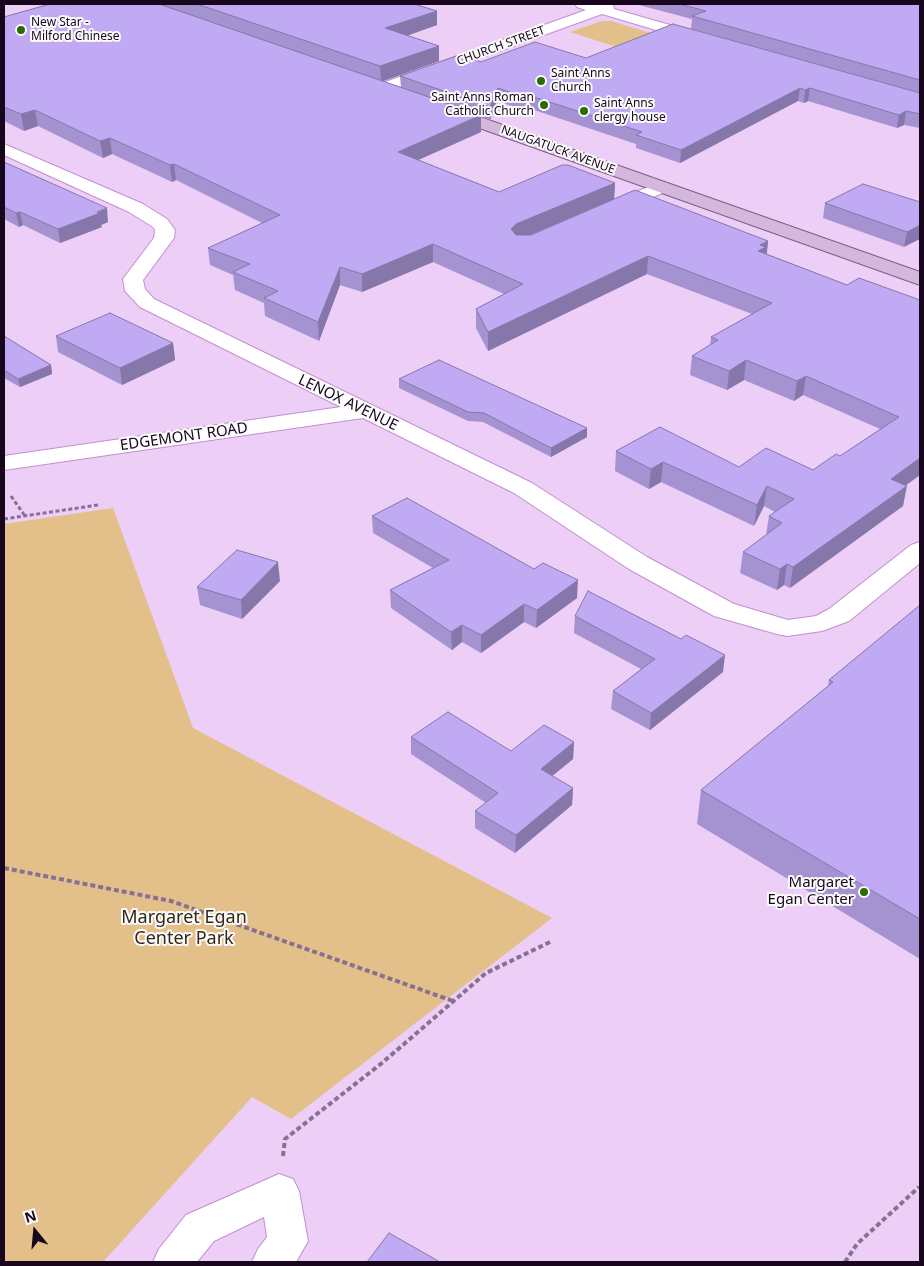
<!DOCTYPE html>
<style>
body{margin:0}
#map{position:relative;width:924px;height:1266px;overflow:hidden;background:#eccef6;font-family:"Noto Sans",sans-serif}
canvas{display:block}
.frame{position:absolute;inset:0;border:5px solid #18061d;pointer-events:none}
.north{position:absolute;left:10px;top:1206px;width:50px;height:50px;-webkit-text-stroke:4px #fbfbfb;paint-order:stroke;rotate:343deg;font-size:14px;font-weight:700;line-height:20px;text-align:center;color:#18061d}
.north::after{content:'';display:block;margin:auto;width:18px;height:22px;background:#18061d;clip-path:polygon(50% 0,100% 100%,50% 72%,0 100%)}
</style>
<div id="map">
<canvas width="924" height="1266"></canvas>
<div class="frame"></div>
<div class="north">N</div>
</div>
<script>
const ctx = document.querySelector('canvas').getContext('2d');
ctx.lineJoin = 'round';
function paint(path, color) {
  ctx.fillStyle = color;
  ctx.fill(path, 'evenodd');
}
function toPath(rows) {
  const path = new Path2D();
  for (const r of rows) {
    path.moveTo(r[0], r[1]);
    for (let i = 2; i < r.length; i += 2) path.lineTo(r[i], r[i + 1]);
  }
  return path;
}
function strokePath(path, color, width, dash) {
  ctx.strokeStyle = color;
  ctx.lineWidth = width;
  ctx.lineCap = dash ? 'butt' : 'round';
  ctx.setLineDash(dash || []);
  ctx.stroke(path);
}
function write(font, color, halo, rows, align = 'center') {
  ctx.font = font + ' "Noto Sans",sans-serif';
  ctx.lineWidth = 4;
  ctx.setLineDash([]);
  ctx.textBaseline = 'middle';
  ctx.strokeStyle = halo;
  ctx.fillStyle = color;
  for (const [text, x, y, turn = 0] of rows) {
    ctx.save();
    ctx.translate(x, y);
    ctx.rotate((+turn || 0) * Math.PI / 180);
    ctx.textAlign = isNaN(turn) ? turn : align;
    if (halo) ctx.strokeText(text, 0, 0);
    ctx.fillText(text, 0, 0);
    ctx.restore();
  }
}
paint(toPath([
 [602,21,611,21,660,36,626,50,570,32],
 [113,508,193,728,552,918,291,1119,252,1097,103,1262,4,1262,4,524]
]), '#e3c08a');
const minor = toPath([
 [575,4,613,4,614,9,705,35,708,38,700,43,602,14,389,91,383,93,375,88,377,85,586,10,577,7,575,4],
 [4,144,143,204,167,219,175,230,174,238,143,280,145,289,154,299,532,483,647,557,734,604,788,620,816,616,829,609,911,545,920,542,920,563,849,621,822,631,787,636,777,634,714,616,629,569,514,493,363,418,4,470,4,456,341,407,140,307,125,291,123,279,154,238,155,230,153,227,129,212,4,155,4,144],
 [661,182,667,183,670,187,667,191,617,213,610,215,603,213,601,209,603,205,661,182],
 [279,1174,293,1179,299,1191,308,1241,296,1262,252,1262,258,1249,267,1237,264,1217,214,1241,197,1262,153,1262,159,1249,186,1215,279,1174]
]);
const major = toPath([
 [446,105,920,272,920,285,440,114,438,110,440,106,446,105]
]);
strokePath(minor, '#c190d1', 2);
strokePath(major, '#7f5b8a', 2);
strokePath(toPath([
 [11,496,25,516],
 [4,519,98,505]
]), '#887090', 3, [4, 2.5]);
strokePath(toPath([
 [4,868,171,901,453,1001],
 [283,1156,285,1139,382,1063,486,973,550,942],
 [845,1262,857,1244,919,1187]
]), '#887090', 4, [5, 3]);
paint(minor, '#fff');
paint(major, '#d3b8dc');
paint(toPath([
 [50,4,414,4,437,11,437,25,407,36,439,61,382,81,401,88,400,76,481,62,586,58,920,93,920,128,904,125,897,128,808,101,804,103,798,101,680,163,636,148,636,144,531,109,527,111,497,101,490,120,481,117,481,132,418,160,499,192,615,183,614,199,768,241,767,254,847,285,920,300,920,475,906,485,903,506,790,588,784,585,777,590,740,573,743,552,766,535,769,516,775,512,764,506,754,526,661,482,649,489,615,471,616,451,739,467,813,470,840,456,880,429,803,395,794,401,744,380,727,390,690,375,692,356,710,345,711,337,752,314,647,274,488,351,476,328,476,309,504,294,433,262,362,292,340,285,319,341,265,316,264,303,235,290,233,275,210,265,208,248,262,223,176,180,172,182,112,154,103,158,38,126,24,131,4,121,4,17],
 [578,215,531,235,530,235],
 [635,4,920,4,920,93,691,29,692,19],
 [4,162,108,222,101,225,102,227,60,243,23,225,19,227,4,219],
 [920,202,904,247,823,218,825,203],
 [4,336,51,365,52,374,20,387,4,378],
 [56,336,173,343,175,360,122,385,58,352],
 [399,379,587,428,587,437,551,457,483,422,468,421,399,388],
 [372,516,577,598,536,628,524,622,481,653,462,642,452,650,391,608,390,590,433,568,373,533],
 [280,581,242,619,200,605,197,587],
 [920,605,920,959,697,824,701,790,828,686,829,680],
 [575,616,681,639,723,672,650,730,611,709,613,691,641,669,574,633],
 [411,737,511,751,574,742,573,759,552,776,573,788,572,805,515,853,475,828,475,811,486,803,411,754]
]), '#a592d1');
paint(toPath([
 [437,11,437,25,385,43,385,28],
 [439,46,439,61,381,82,380,66],
 [498,88,497,101,490,120,490,107],
 [800,88,798,101,680,163,681,150],
 [810,88,808,101,804,103,805,90],
 [531,96,531,109,527,111,527,98],
 [35,110,38,126,24,131,21,114],
 [906,111,904,125,897,128,899,115],
 [481,115,481,132,398,169,398,152],
 [110,138,112,154,103,158,100,141],
 [174,164,176,180,172,182,170,165],
 [615,183,614,200,515,241,511,229,516,224],
 [107,208,108,222,101,225,102,227,60,243,58,229],
 [20,212,23,225,19,227,16,213],
 [920,225,920,239,904,247,907,232],
 [768,241,766,258,758,251,760,245],
 [433,244,433,262,362,292,362,274],
 [648,256,647,274,488,351,488,332],
 [340,267,340,285,319,341,318,322],
 [173,343,175,360,122,385,120,368],
 [746,360,744,380,727,390,729,371],
 [51,365,52,374,20,387,18,379],
 [806,376,803,395,794,401,797,381],
 [587,428,587,437,551,457,551,448],
 [920,458,920,475,887,499,891,479],
 [663,462,661,482,649,489,651,469],
 [767,486,764,506,754,526,757,505],
 [907,486,903,506,790,588,793,567],
 [278,562,280,581,242,619,241,600],
 [787,564,784,585,777,590,780,569],
 [578,580,577,598,536,628,537,610],
 [524,604,524,622,481,653,481,635],
 [462,625,462,642,452,650,451,632],
 [725,655,723,672,650,730,651,713],
 [574,742,573,759,540,786,541,769],
 [573,788,572,805,515,853,516,835]
]), '#8677aa');
const building = toPath([
 [50,4,159,4,481,115,398,152,499,192,562,165,568,165,615,183,516,224,511,229,516,235,531,235,635,190,768,241,760,245,766,247,758,251,847,285,859,278,920,300,920,458,891,479,907,486,793,567,787,564,780,569,743,552,782,523,769,516,794,499,767,486,757,505,663,462,651,469,616,451,660,427,739,467,766,448,813,470,836,454,840,456,899,417,806,376,797,381,746,360,729,371,692,356,718,340,711,337,772,303,648,256,488,332,476,309,523,284,433,244,362,274,340,267,318,322,264,298,278,291,233,272,250,264,208,248,280,215,174,164,170,165,110,138,100,141,35,110,21,114,4,107,4,17,50,4],
 [197,4,414,4,437,11,385,28,439,46,380,66,197,4],
 [679,4,920,4,920,80,692,16,706,11,679,4],
 [673,24,920,93,920,114,906,111,899,115,810,88,805,90,800,88,681,150,636,135,642,132,531,96,527,98,498,88,490,107,400,76,459,55,481,62,535,42,586,58,673,24],
 [4,162,107,208,97,212,100,213,58,229,20,212,16,213,4,207,4,162],
 [863,184,920,202,920,225,907,232,825,203,863,184],
 [110,313,173,343,120,368,56,336,110,313],
 [4,336,51,365,18,379,4,370,4,336],
 [439,360,587,428,551,448,484,413,468,412,399,379,439,360],
 [407,498,534,569,543,563,578,580,537,610,524,604,481,635,462,625,451,632,390,590,449,560,372,516,407,498],
 [237,550,278,562,241,600,197,587,237,550],
 [588,591,681,639,686,635,725,655,651,713,613,691,655,659,575,616,588,591],
 [920,605,920,919,701,790,833,682,829,680,920,605],
 [448,712,511,751,544,725,574,742,541,769,573,788,516,835,475,811,498,793,411,737,448,712],
 [389,1233,440,1262,367,1262,389,1233]
]);
paint(building, '#c0aaf3');
strokePath(building, '#8677aa', 1);
for (const [x, y, r, color] of [
 [21,30,5,"#2a6b00"],
 [541,81,5,"#2a6b00"],
 [544,105,5,"#2a6b00"],
 [584,111,5,"#2a6b00"],
 [864,892,5,"#2a6b00"]
]) {
  const dot = new Path2D();
  dot.arc(x, y, r, 0, 2 * Math.PI);
  ctx.fillStyle = color;
  ctx.fill(dot);
  strokePath(dot, '#fbfbfb', 2);
}
write('12px', '#18061d', '#fbfbfb', [
 ["New Star -",31,23],
 ["Milford Chinese",31,37],
 ["Saint Anns",551,74],
 ["Church",551,88],
 ["Saint Anns Roman",534,98,"right"],
 ["Catholic Church",534,112,"right"],
 ["Saint Anns",594,104],
 ["clergy house",594,118]
], 'left');
write('12px', '#18061d', '#fbfbfb', [
 ["CHURCH STREET",501,46,-20],
 ["NAUGATUCK AVENUE",558,150,20]
]);
write('15px', '#18061d', '#fbfbfb', [
 ["LENOX AVENUE",348,403,26],
 ["EDGEMONT ROAD",184,437,-8]
]);
write('15px', '#18061d', '#fbfbfb', [
 ["Margaret",854,883],
 ["Egan Center",854,900]
], 'right');
write('18px', '#332817', '#fbfbfb', [
 ["Margaret Egan",184,918],
 ["Center Park",184,939]
]);
</script>
